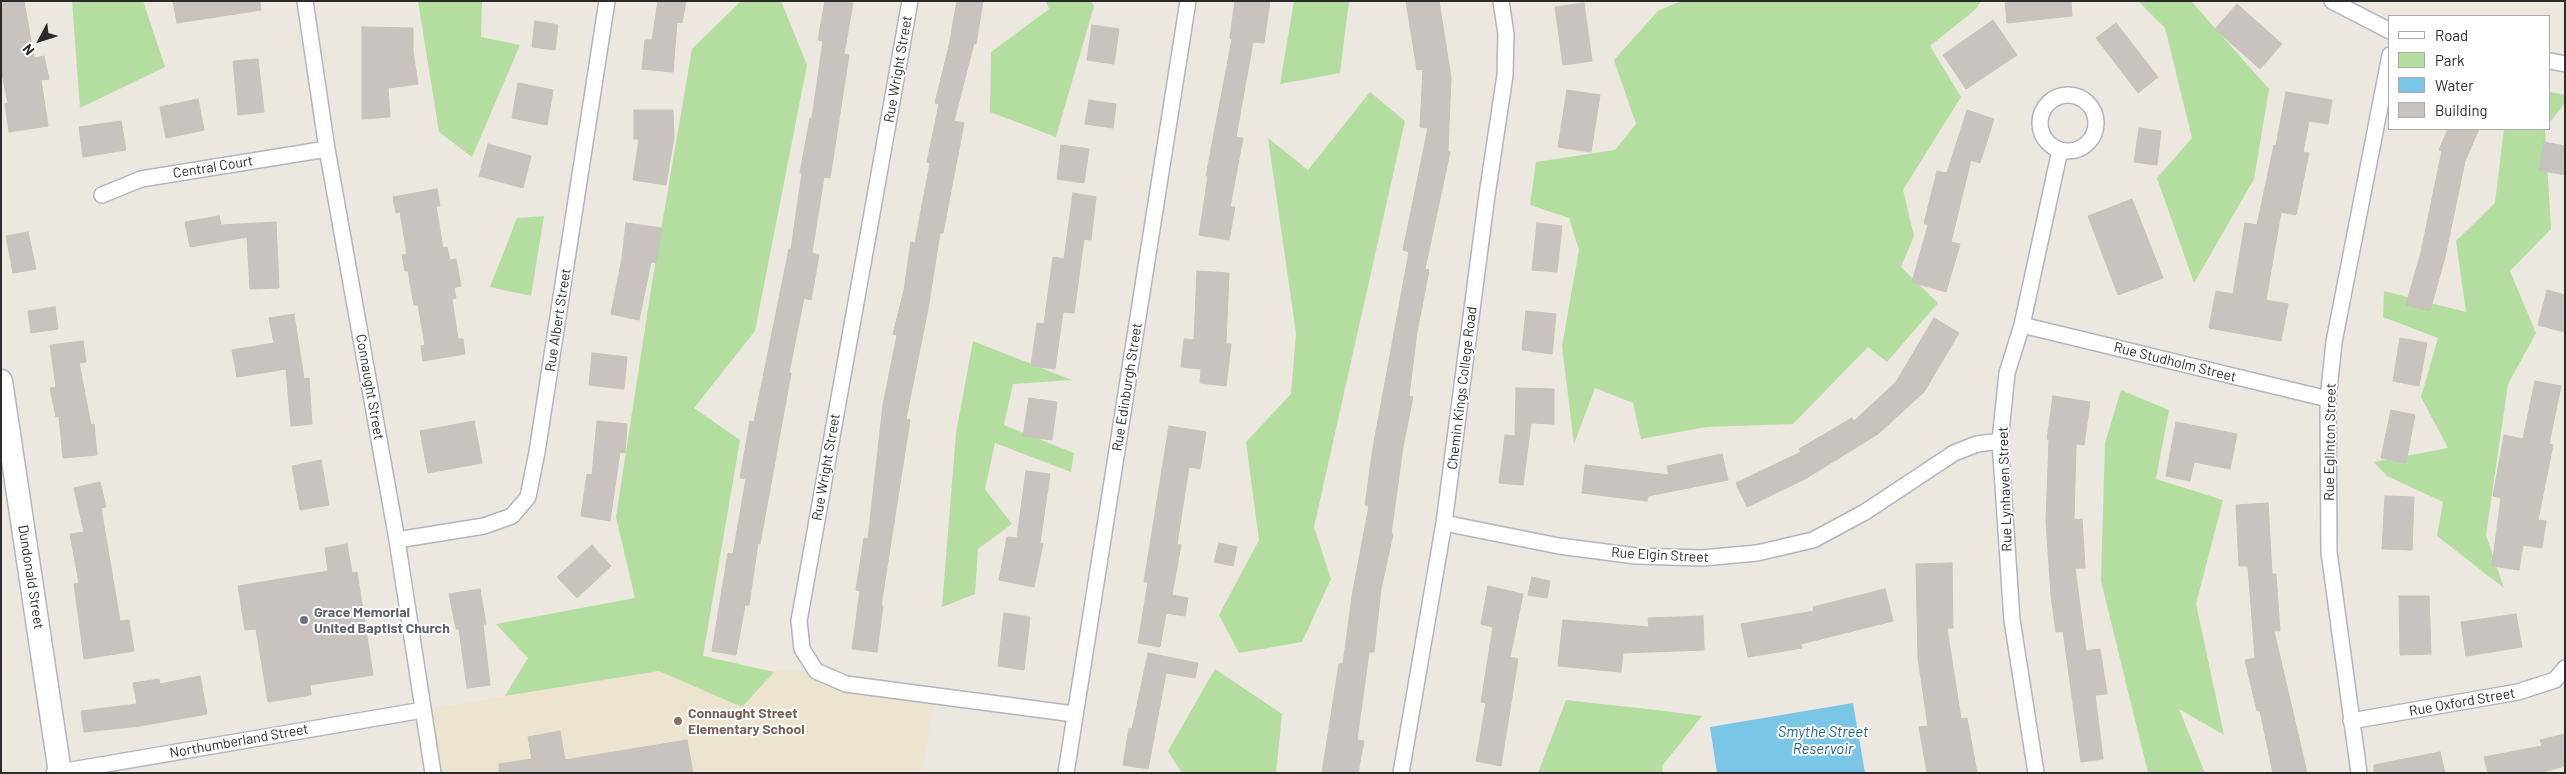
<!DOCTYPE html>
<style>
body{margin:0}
#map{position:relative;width:2566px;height:774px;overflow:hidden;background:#ece7df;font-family:Barlow,sans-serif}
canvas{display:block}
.frame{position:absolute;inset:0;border:2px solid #2b2b2b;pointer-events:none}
.legend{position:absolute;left:2388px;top:15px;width:162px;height:115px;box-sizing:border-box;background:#fff;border:1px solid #aaa;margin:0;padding:6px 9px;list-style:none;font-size:15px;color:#2b2b2b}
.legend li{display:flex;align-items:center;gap:10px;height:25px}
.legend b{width:25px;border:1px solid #aaa}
.north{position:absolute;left:15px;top:15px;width:50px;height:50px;-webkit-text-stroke:4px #fff;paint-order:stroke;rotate:230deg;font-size:14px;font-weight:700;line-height:20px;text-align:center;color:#2b2b2b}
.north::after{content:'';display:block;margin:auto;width:18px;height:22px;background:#2b2b2b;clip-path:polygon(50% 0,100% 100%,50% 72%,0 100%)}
</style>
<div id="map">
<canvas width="2566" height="774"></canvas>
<div class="frame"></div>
<ul class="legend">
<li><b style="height:6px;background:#fff"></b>Road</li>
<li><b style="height:14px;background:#b3de9f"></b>Park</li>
<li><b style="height:14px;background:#7ac6e6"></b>Water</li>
<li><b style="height:14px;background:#c8c3be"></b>Building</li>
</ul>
<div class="north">N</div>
</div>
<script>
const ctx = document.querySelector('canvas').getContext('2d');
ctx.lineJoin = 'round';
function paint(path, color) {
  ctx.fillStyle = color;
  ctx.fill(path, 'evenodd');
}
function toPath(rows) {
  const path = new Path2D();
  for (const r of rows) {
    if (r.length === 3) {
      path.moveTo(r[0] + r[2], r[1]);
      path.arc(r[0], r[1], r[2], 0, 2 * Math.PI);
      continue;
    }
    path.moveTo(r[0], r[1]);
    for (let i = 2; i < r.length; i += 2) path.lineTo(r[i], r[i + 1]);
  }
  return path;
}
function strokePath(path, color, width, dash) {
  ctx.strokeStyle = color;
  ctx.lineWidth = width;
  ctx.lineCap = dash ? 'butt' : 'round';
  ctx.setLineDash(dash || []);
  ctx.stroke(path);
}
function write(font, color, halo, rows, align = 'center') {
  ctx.font = font + ' Barlow,sans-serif';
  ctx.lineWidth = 4;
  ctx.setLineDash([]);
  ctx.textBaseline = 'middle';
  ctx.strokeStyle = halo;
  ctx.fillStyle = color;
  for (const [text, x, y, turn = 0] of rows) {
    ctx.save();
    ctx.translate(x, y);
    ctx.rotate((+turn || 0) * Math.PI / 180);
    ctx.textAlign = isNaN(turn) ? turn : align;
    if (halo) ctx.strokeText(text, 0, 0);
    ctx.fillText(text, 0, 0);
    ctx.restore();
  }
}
paint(toPath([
 [659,671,816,671,935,695,922,773,433,773,423,710]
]), '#ece4cf');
paint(toPath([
 [72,1,143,1,165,67,80,108],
 [418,1,482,1,481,37,520,45,472,157,439,132],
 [741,1,781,1,807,65,755,331,694,408,740,440,703,656,774,672,742,707,659,671,505,696,528,658,496,624,635,598,616,517,652,283,692,49],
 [1046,1,1091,1,1094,6,1056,137,990,112,991,52,1049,9],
 [1294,1,1349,1,1340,73,1280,84],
 [1681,1,1981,1,1976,9,1930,46,1961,97,1903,190,1914,236,1901,267,1938,303,1887,362,1868,347,1793,424,1706,427,1641,439,1633,403,1595,388,1574,444,1562,346,1579,250,1569,218,1530,205,1536,162,1615,150,1636,124,1614,60,1658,11],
 [2138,1,2191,1,2269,89,2254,179,2194,283,2157,178,2192,138,2165,28],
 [1370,92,1405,121,1314,527,1331,579,1302,642,1239,653,1219,615,1259,540,1246,442,1291,394,1296,333,1268,138,1308,170],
 [2550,92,2565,95,2565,103,2550,122],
 [2504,129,2545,129,2551,229,2510,271,2536,333,2508,384,2486,535,2504,588,2437,536,2443,502,2387,476,2374,462,2448,448,2421,397,2438,338,2383,317,2384,291,2466,312,2456,241,2495,203],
 [544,216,531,296,490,287,517,218],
 [973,341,1072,380,1013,384,1004,425,1074,453,1071,472,995,443,985,489,1012,524,978,549,975,594,942,607,956,433],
 [2121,390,2169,410,2156,479,2223,500,2196,604,2224,735,2179,709,2205,773,2148,773,2101,581,2105,443],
 [1215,669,1282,714,1276,773,1182,773,1168,751],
 [1566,700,1656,710,1702,716,1662,766,1663,773,1538,773]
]), '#b3de9f');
paint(toPath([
 [1853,703,1865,773,1717,773,1710,727]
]), '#7ac6e6');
const building = toPath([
 [1,1,24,1,34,58,44,56,49,79,41,80,48,126,9,132,5,104,8,103,1,69,1,1],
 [173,1,260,1,261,10,177,23,173,1],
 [658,1,686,1,682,23,677,22,673,72,642,69,645,40,652,40,658,1],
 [825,1,853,3,844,54,849,55,830,178,824,177,812,253,819,255,811,300,804,298,789,373,791,373,760,544,758,543,749,605,745,605,736,655,712,651,728,553,733,554,746,479,740,478,750,421,754,422,789,249,791,249,802,173,800,173,810,118,812,118,823,41,818,40,825,1],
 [957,1,983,1,976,44,974,43,954,121,964,123,943,233,940,233,928,309,906,419,910,420,881,606,883,606,877,652,852,649,860,591,856,590,864,538,868,539,883,405,897,335,893,334,904,290,911,242,915,243,930,163,927,162,939,104,935,103,949,46,957,1],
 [1235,1,1270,1,1264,43,1253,42,1236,137,1243,138,1230,207,1235,207,1229,240,1199,235,1208,176,1206,176,1232,39,1230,38,1235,1],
 [1406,1,1439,1,1451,78,1448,151,1450,152,1425,269,1429,270,1417,332,1409,396,1413,397,1403,447,1391,534,1393,534,1381,589,1374,652,1369,652,1357,740,1364,741,1358,773,1322,773,1339,664,1343,664,1352,596,1369,506,1365,505,1373,448,1409,252,1403,250,1428,128,1420,127,1423,69,1417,70,1406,1],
 [2005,1,2071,1,2072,16,2007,23,2005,1],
 [1584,3,1592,61,1563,65,1555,7,1584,3],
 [2237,4,2282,44,2260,69,2215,29,2237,4],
 [1993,20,2017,55,1966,89,1943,55,1993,20],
 [535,21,558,25,555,50,532,47,535,21],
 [2116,23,2158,77,2138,93,2096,38,2116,23],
 [1092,25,1119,29,1114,64,1087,60,1092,25],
 [362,27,413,28,413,52,418,84,388,88,390,117,362,119,362,27],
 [258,59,264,112,238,115,233,61,258,59],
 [518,83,553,90,547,125,512,118,518,83],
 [1567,90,1600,95,1591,152,1558,147,1567,90],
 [2286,92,2332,100,2328,124,2309,121,2303,152,2309,153,2296,215,2281,212,2266,300,2288,304,2281,341,2209,328,2216,291,2233,294,2245,223,2257,225,2274,145,2276,146,2286,92],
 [198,99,204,130,166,138,160,107,198,99],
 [1089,100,1116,104,1113,128,1085,124,1089,100],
 [634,110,673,110,674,137,666,185,633,180,639,139,634,139,634,110],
 [1967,110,1994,119,1980,163,1971,160,1951,242,1960,244,1946,292,1912,282,1928,225,1924,223,1937,171,1947,173,1967,110],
 [121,121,126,150,83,157,79,127,121,121],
 [2139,128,2161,131,2157,165,2134,162,2139,128],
 [2448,129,2479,129,2465,161,2445,257,2430,311,2406,305,2421,252,2442,151,2439,150,2448,129],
 [2544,142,2565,146,2565,175,2539,170,2544,142],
 [488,144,531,156,523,188,479,176,488,144],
 [1061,145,1089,149,1084,183,1057,179,1061,145],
 [437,189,440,206,436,206,443,248,447,247,450,260,456,259,461,286,454,288,456,298,452,299,458,339,463,339,465,354,423,361,421,346,425,345,418,305,414,305,408,271,405,271,402,255,407,254,400,212,396,213,393,197,437,189],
 [1073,193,1096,197,1091,240,1084,239,1074,313,1063,312,1055,369,1031,366,1037,323,1044,324,1053,257,1064,259,1073,193],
 [2132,199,2163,278,2118,295,2088,216,2132,199],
 [219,216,221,225,276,222,279,288,250,289,247,237,190,247,185,222,219,216],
 [626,223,662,228,656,263,651,262,639,320,611,314,622,258,626,223],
 [1537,223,1562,226,1557,272,1532,270,1537,223],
 [28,232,36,269,13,273,6,236,28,232],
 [1197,271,1229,273,1226,344,1231,344,1226,386,1200,383,1201,369,1181,367,1184,339,1194,340,1197,271],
 [2547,290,2565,295,2565,332,2538,325,2547,290],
 [55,307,58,329,31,333,28,311,55,307],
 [1526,311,1556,314,1552,354,1522,350,1526,311],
 [294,314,304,379,309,378,312,424,291,426,286,369,237,377,232,350,274,343,269,318,294,314],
 [1934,318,1959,333,1924,392,1878,434,1805,479,1747,507,1736,483,1801,452,1799,449,1852,418,1854,421,1896,382,1934,318],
 [2400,338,2427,343,2419,386,2393,381,2400,338],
 [83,341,86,362,79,363,91,425,94,424,97,455,63,458,59,416,56,417,50,388,56,387,50,345,83,341],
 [592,353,627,357,624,389,589,385,592,353],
 [2535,381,2561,386,2549,444,2553,445,2538,520,2546,521,2542,548,2523,545,2519,570,2492,566,2501,498,2493,496,2504,435,2523,439,2535,381],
 [1516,388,1554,389,1554,424,1531,423,1523,485,1499,483,1505,435,1515,436,1516,388],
 [2053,396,2090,402,2084,445,2076,444,2074,520,2082,519,2085,568,2075,568,2086,651,2100,649,2107,694,2095,695,2103,759,2081,762,2063,631,2056,632,2051,595,2046,521,2049,440,2047,439,2053,396],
 [1029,398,1057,402,1052,440,1023,436,1029,398],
 [2391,410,2415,415,2406,463,2381,458,2391,410],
 [474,421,482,463,428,473,420,431,474,421],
 [597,421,627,424,625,453,620,452,610,521,581,516,587,474,592,475,597,421],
 [2176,422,2237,434,2230,469,2194,462,2190,481,2166,476,2176,422],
 [1169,426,1206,432,1200,469,1189,467,1177,544,1181,545,1172,595,1188,598,1185,616,1166,613,1160,647,1138,643,1148,582,1144,582,1169,426],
 [1722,454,1728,480,1648,496,1647,501,1582,493,1585,465,1669,475,1667,466,1722,454],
 [321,460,329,505,300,510,292,466,321,460],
 [1026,471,1050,474,1040,543,1043,544,1034,587,999,580,1007,537,1017,538,1026,471],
 [100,482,106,507,101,508,120,621,129,620,134,651,84,659,74,584,79,583,70,534,84,532,74,488,100,482],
 [2385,496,2414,497,2412,550,2382,549,2385,496],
 [2268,503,2272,574,2276,574,2280,631,2274,631,2307,773,2273,773,2260,711,2257,711,2245,660,2255,658,2248,566,2239,566,2236,505,2268,503],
 [1219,543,1237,547,1233,566,1214,562,1219,543],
 [347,544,352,573,357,572,373,675,310,685,311,695,268,702,256,629,245,630,238,586,328,571,325,548,347,544],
 [592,545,611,566,577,598,557,577,592,545],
 [1952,563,1953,628,1947,628,1961,719,1967,718,1977,773,1927,773,1919,727,1928,726,1918,658,1916,564,1952,563],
 [1532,577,1550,581,1547,598,1528,595,1532,577],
 [1488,586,1523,594,1510,657,1518,659,1501,766,1476,761,1486,703,1481,702,1493,627,1481,624,1488,586],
 [480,589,486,624,483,624,490,685,467,688,459,629,456,629,449,594,480,589],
 [1885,589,1893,621,1801,644,1802,648,1748,657,1741,624,1814,611,1813,607,1885,589],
 [2399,596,2429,596,2431,654,2400,655,2399,596],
 [1004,613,1030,617,1024,670,998,666,1004,613],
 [2516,614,2522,647,2466,656,2461,622,2516,614],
 [1703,616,1704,650,1623,653,1621,672,1558,666,1563,620,1649,627,1648,618,1703,616],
 [1148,653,1198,663,1195,678,1166,673,1148,769,1123,765,1129,728,1132,729,1148,653],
 [200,676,207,714,140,726,84,732,81,711,137,704,133,683,159,679,160,684,200,676],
 [560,731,565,760,687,740,693,773,499,773,499,764,532,759,528,737,560,731],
 [2565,734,2565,766,2539,773,2488,773,2484,757,2542,746,2540,740,2565,734],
 [2440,752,2445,773,2374,773,2374,765,2440,752]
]);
paint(building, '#c8c3be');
strokePath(building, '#c7c2b8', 1);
const street = toPath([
 [305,1,327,149,397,540,433,773],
 [910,1,799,621,802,649,816,671,846,684,1074,714],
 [2332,1,2390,31],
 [2550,61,2565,64],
 [2068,123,28],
 [102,195,141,179,327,149],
 [2022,325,2328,399],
 [1444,523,1559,546,1636,556,1702,558,1757,553,1813,540,1865,512,1954,453,1977,444,2000,441],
 [397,540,484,526,512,516,528,497,537,452,607,1],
 [2351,721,2518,692,2555,680,2565,668],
 [54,773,423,710],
 [1066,773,1188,1],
 [1401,773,1444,523,1487,195,1505,75,1506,34,1501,1],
 [2036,773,2012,620,2000,441,2007,373,2022,325,2060,150],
 [2359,773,2329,552,2328,399,2334,342,2390,55]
]);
const secondary = toPath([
 [1,381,60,773]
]);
strokePath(street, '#b2b4be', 18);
strokePath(secondary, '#b2b4be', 25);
strokePath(street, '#fff', 15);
strokePath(secondary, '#fff', 22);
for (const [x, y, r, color] of [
 [304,620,5,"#6b7280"],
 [678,721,5,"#8d6e63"]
]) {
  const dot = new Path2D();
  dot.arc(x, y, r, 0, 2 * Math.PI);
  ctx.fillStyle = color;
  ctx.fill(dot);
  strokePath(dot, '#fff', 2);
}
write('14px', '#2b2b2b', '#fff', [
 ["Rue Wright Street",898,69,-80],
 ["Central Court",213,167,-9],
 ["Rue Albert Street",558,320,-81],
 ["Rue Studholm Street",2175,362,14],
 ["Connaught Street",370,387,80],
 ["Rue Edinburgh Street",1127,387,-81],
 ["Chemin Kings College Road",1462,388,-83],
 ["Rue Eglinton Street",2330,442,-89],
 ["Rue Wright Street",826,467,-80],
 ["Rue Lynhaven Street",2005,489,-92],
 ["Rue Elgin Street",1660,555,3],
 ["Dundonald Street",31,577,81],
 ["Rue Oxford Street",2462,702,-10],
 ["Northumberland Street",239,741,-10]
]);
write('bold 14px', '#5b616d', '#fff', [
 ["Grace Memorial",314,612],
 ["United Baptist Church",314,628]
], 'left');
write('bold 14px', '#785e54', '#fff', [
 ["Connaught Street",688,713],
 ["Elementary School",688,729]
], 'left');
write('italic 15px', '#186593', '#fff', [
 ["Smythe Street",1823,732],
 ["Reservoir",1823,749]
]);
</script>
